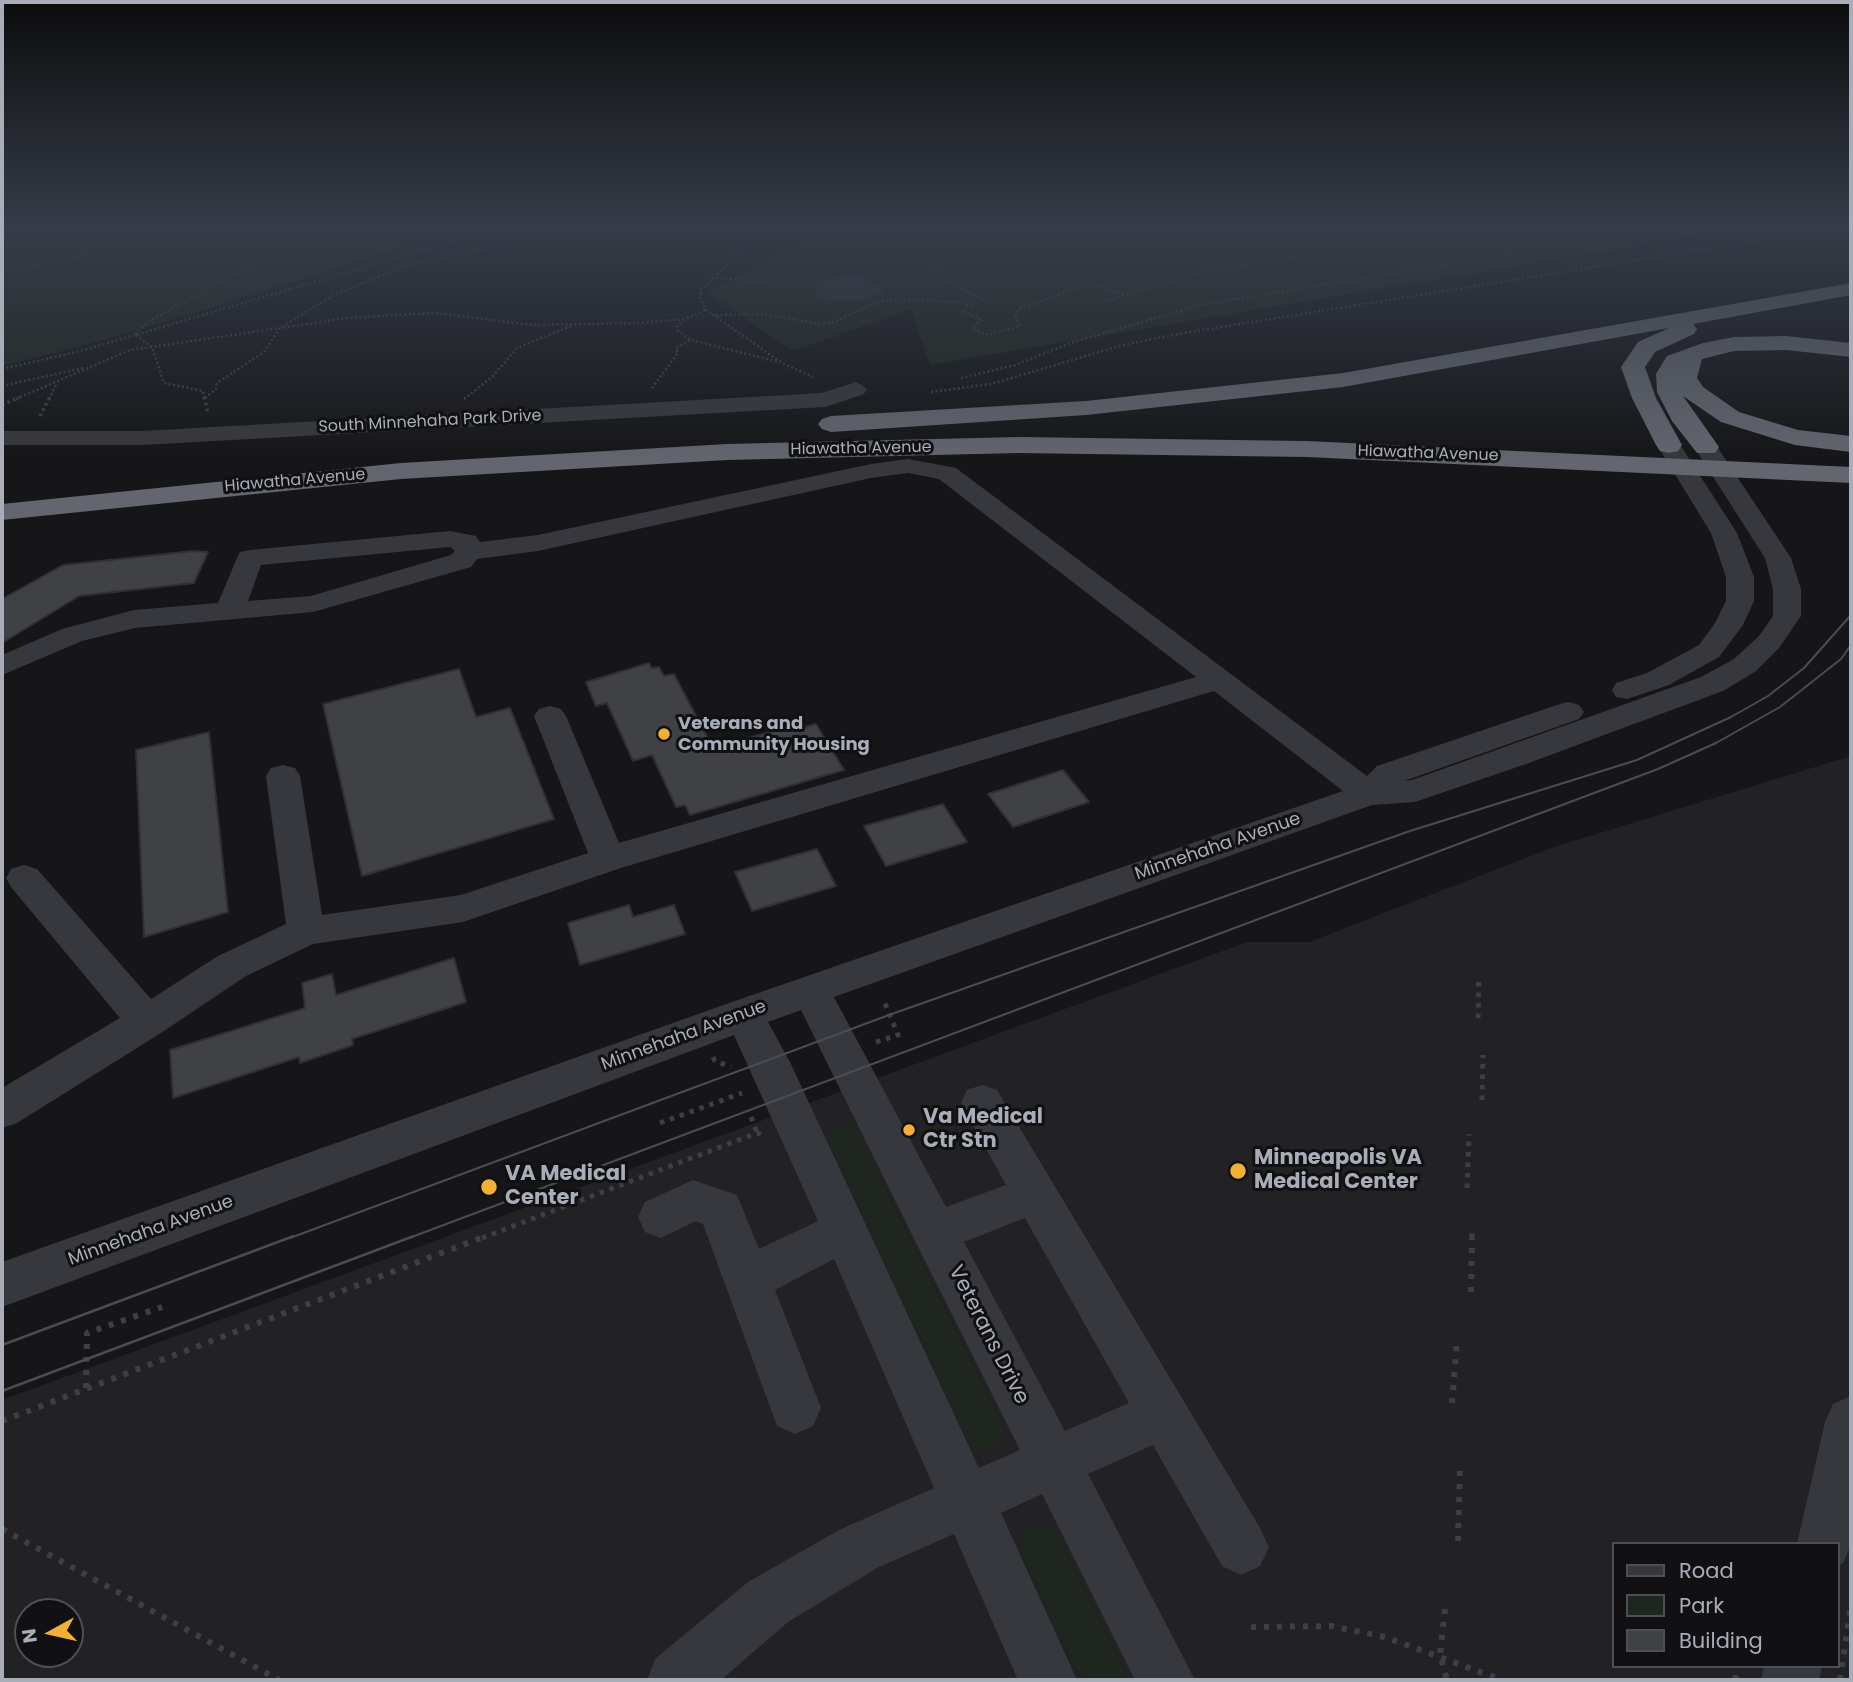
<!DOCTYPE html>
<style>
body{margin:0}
#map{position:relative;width:1853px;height:1682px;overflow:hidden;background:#161618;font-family:Poppins,sans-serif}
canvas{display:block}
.frame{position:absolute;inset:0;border:4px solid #a8adb8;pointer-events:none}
.legend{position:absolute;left:1612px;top:1542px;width:228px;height:126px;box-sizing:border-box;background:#111113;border:2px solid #4d4f55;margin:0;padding:9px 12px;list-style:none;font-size:21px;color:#a8adb8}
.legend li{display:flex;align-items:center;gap:14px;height:35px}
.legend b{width:35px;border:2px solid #4d4f55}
.north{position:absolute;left:14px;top:1598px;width:70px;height:70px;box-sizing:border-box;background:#111113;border:2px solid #4d4f55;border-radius:50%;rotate:262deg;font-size:19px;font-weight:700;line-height:28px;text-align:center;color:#a8adb8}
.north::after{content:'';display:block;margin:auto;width:24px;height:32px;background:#f2b134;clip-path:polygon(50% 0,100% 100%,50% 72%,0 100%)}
</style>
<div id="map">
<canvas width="1853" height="1682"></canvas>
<div class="frame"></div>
<ul class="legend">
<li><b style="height:9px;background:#37383d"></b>Road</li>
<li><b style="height:19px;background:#1e261f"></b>Park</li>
<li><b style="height:19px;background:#404145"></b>Building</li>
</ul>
<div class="north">N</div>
</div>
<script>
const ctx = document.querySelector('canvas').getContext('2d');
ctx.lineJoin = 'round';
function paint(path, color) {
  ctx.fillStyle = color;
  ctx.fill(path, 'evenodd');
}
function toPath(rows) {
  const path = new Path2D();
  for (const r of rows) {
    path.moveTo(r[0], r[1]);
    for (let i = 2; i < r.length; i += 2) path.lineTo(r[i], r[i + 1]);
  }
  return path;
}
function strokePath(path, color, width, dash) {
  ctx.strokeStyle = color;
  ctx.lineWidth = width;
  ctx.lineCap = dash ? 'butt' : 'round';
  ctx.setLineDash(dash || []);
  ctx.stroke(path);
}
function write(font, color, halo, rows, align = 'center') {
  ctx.font = font + ' Poppins,sans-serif';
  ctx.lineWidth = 6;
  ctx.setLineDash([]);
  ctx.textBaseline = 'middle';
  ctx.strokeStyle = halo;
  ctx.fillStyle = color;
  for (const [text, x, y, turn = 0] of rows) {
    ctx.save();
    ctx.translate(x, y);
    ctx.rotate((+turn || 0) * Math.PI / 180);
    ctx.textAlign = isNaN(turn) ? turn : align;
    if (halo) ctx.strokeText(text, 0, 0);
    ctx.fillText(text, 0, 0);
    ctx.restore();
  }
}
paint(toPath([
 [1851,756,1851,1680,2,1680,2,1400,1247,942,1309,942,1554,847],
 [1613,1544,1837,1544,1837,1666,1613,1666],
 [28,1612,70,1612,70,1654,28,1654]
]), '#222225');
paint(toPath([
 [2,229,457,229,198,312,75,348,2,366],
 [821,229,1733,229,930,365,911,309,793,351,708,293],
 [852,1122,1003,1427,1002,1440,994,1449,979,1451,970,1444,825,1133],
 [1043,1524,1055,1531,1129,1680,1082,1680,1022,1556,1021,1544,1026,1529]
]), '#1e261f');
paint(toPath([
 [855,274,883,289,881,293,865,300,839,300,820,298,815,293,816,282]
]), '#2c353c');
const building = toPath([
 [193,551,208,552,194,583,79,596,2,643,2,599,63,565,193,551],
 [649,663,651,668,659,667,664,676,674,674,713,748,802,723,805,727,816,724,844,770,690,815,685,805,676,807,652,755,633,761,607,703,596,706,586,682,649,663],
 [459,669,476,717,510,708,554,819,362,876,323,704,459,669],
 [209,732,228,912,144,937,136,750,209,732],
 [1063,770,1089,802,1013,827,988,794,1063,770],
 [943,804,967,842,886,866,864,826,943,804],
 [817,849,836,886,752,911,735,872,817,849],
 [629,905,633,917,674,905,685,934,580,965,568,923,629,905],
 [454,958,466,1002,352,1039,353,1045,300,1063,299,1057,173,1098,170,1050,305,1008,302,983,332,974,336,995,454,958]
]);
paint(building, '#404145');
strokePath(building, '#303034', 2);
strokePath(toPath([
 [15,229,32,229],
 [712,229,751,235],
 [780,229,752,233,732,260,701,289,700,297,706,310,782,363,813,377],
 [889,229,952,284,989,302],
 [1273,229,1312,244,1313,252],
 [2,241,68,232],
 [1420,243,1439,229],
 [45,248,85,256],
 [15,262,28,262,21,269],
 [2,267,69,232,82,229],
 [2,273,204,229],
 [712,278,771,281],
 [1033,301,1036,303,1087,284,1126,295,1196,273,1313,253,1444,242,1510,252],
 [1105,302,1125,295],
 [963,311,980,319,973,329,988,335,1020,326,1016,316,1019,309,1036,303],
 [716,315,765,314,819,324,831,323,878,302,899,299,959,302,972,307],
 [684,319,677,327,678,331,691,340,779,362],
 [135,334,151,320,247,267,287,247,338,229],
 [136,335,152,347,347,318,434,313,533,325,638,323,685,319,706,310],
 [2,369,88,349,493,229],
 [961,378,1015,365,1071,343,1200,305,1668,229],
 [2,386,83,368],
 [652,388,678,353,676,348,690,340],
 [931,392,991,384,1123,345,1178,334,1828,229],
 [205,398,216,389,217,383,264,352,280,328,334,295,405,266,565,229],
 [16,399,130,350,152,347,164,383,203,391,205,399],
 [49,399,57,383],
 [464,399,493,376,517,348,571,326]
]), '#3d3f44', 2.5, [2, 2.5]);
strokePath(toPath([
 [204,397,208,412],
 [2,405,20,397],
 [40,416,50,397]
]), '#3d3f44', 3.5, [2.5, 3.5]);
strokePath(toPath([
 [1478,1018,1479,977],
 [876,1042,898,1035,884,1001],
 [713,1057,715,1061,731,1067],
 [1482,1100,1483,1055],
 [751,1117,757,1133],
 [660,1123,742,1093],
 [1467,1188,1469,1134],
 [482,1238,757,1133,763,1135],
 [1472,1238,1472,1233]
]), '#3d3f44', 5, [4.5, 6]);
strokePath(toPath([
 [1471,1292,1472,1236],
 [86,1388,87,1333,162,1307],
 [1452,1403,1457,1341],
 [2,1421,486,1236],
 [2,1529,279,1680],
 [1458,1541,1460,1467],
 [1445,1609,1440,1655,1447,1680],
 [1251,1627,1331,1626,1385,1637,1502,1680],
 [1735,1680,1737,1671],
 [1840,1680,1851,1605]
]), '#3d3f44', 6, [5, 8]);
paint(toPath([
 [856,382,867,389,864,394,825,407,142,445,2,445,2,431,142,431,822,393,856,382],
 [1669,438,1677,440,1737,533,1754,577,1754,601,1743,625,1719,657,1669,685,1627,699,1616,697,1612,690,1616,683,1647,673,1699,645,1715,623,1726,601,1726,577,1711,533,1657,445,1661,440,1669,438],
 [1706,440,1714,442,1791,558,1801,589,1801,616,1779,648,1756,671,1723,691,1526,764,1415,802,1372,805,834,997,946,1207,1006,1185,961,1103,967,1090,982,1085,997,1090,1260,1528,1269,1547,1260,1566,1241,1575,1222,1566,1153,1445,1088,1474,1195,1680,1135,1680,1042,1494,1001,1513,1077,1680,1018,1680,954,1534,877,1568,788,1622,721,1680,647,1680,655,1659,748,1582,839,1530,934,1488,834,1259,775,1290,821,1408,813,1426,795,1434,777,1426,703,1224,696,1221,661,1238,645,1232,638,1217,645,1202,693,1180,737,1195,759,1249,818,1221,734,1035,2,1307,2,1262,729,1003,1343,791,1214,691,621,868,463,922,313,944,246,976,161,1033,17,1123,2,1128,2,1088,120,1018,11,887,6,878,11,869,24,865,37,869,151,999,218,956,286,924,266,776,271,768,283,765,295,768,300,776,322,915,461,895,588,853,534,716,539,709,550,706,561,709,566,716,619,843,1196,677,939,479,908,473,871,478,538,551,477,559,471,567,313,612,135,628,82,641,2,675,2,655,62,629,134,610,218,603,237,558,240,552,250,550,450,531,476,536,480,542,538,535,871,464,908,459,956,468,1367,776,1377,766,1557,705,1568,702,1579,705,1584,712,1579,719,1404,781,1412,780,1701,677,1734,659,1759,636,1773,616,1773,589,1765,558,1694,447,1698,442,1706,440],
 [450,547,455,551,451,555,311,596,248,601,261,565,450,547],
 [801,1010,918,1247,1020,1450,979,1468,790,1062,768,1022,801,1010],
 [1025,1218,1129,1403,1065,1431,964,1242,1025,1218],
 [1851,1396,1851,1545,1843,1563,1837,1566,1837,1544,1797,1544,1825,1422,1833,1404,1851,1396],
 [1764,1666,1822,1666,1819,1680,1761,1680,1764,1666]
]), '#37383d');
paint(toPath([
 [1851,283,1851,295,1693,324,1697,329,1694,334,1655,352,1645,367,1656,398,1682,445,1678,451,1669,453,1660,451,1656,445,1632,398,1621,367,1638,342,1669,328,1343,387,1086,415,831,432,822,429,818,424,822,419,831,416,1086,401,1343,373,1851,283],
 [1786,336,1851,343,1851,357,1786,350,1734,351,1702,359,1697,378,1703,387,1739,412,1798,430,1851,436,1851,452,1795,445,1721,422,1683,396,1719,447,1715,453,1697,453,1672,421,1657,392,1656,374,1667,356,1703,343,1734,337,1786,336],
 [1018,437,1307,441,1851,467,1851,483,1307,457,1018,453,727,460,401,479,2,520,2,504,401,463,727,444,1018,437]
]), '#63666e');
strokePath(toPath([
 [290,1238,889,1015,1410,831,1637,760,1731,717,1768,696,1804,668,1851,615],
 [409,1238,1658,769,1716,743,1780,707,1841,659,1851,645]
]), '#4a4c52', 2);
strokePath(toPath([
 [2,1345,294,1236],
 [2,1391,414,1236]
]), '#4a4c52', 2.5);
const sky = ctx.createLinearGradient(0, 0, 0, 464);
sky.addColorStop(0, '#0c0c0d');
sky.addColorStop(0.49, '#363c48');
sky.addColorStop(1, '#363c4800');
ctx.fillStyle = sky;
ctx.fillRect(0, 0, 1853, 464);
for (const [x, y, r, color] of [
 [664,734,7,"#f2b134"],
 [909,1130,7,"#f2b134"],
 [1238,1171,9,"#f2b134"],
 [489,1187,9,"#f2b134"]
]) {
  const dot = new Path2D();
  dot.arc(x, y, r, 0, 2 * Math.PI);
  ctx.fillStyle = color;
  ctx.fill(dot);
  strokePath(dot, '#111113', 2.5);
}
write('16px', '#a8adb8', '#111113', [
 ["South Minnehaha Park Drive",430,422,-3],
 ["Hiawatha Avenue",861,449,-1],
 ["Hiawatha Avenue",1428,454,2],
 ["Hiawatha Avenue",295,481,-5]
]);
write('bold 18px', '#a8adb8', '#111113', [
 ["Veterans and",678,724],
 ["Community Housing",678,745]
], 'left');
write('18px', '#a8adb8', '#111113', [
 ["Minnehaha Avenue",1218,847,-19],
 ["Minnehaha Avenue",684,1036,-20],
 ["Minnehaha Avenue",151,1231,-20]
]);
write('bold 21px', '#a8adb8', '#111113', [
 ["Va Medical",923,1118],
 ["Ctr Stn",923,1142],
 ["Minneapolis VA",1254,1159],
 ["Medical Center",1254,1183],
 ["VA Medical",505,1175],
 ["Center",505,1199]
], 'left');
write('21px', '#a8adb8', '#111113', [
 ["Veterans Drive",988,1335,63]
]);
</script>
